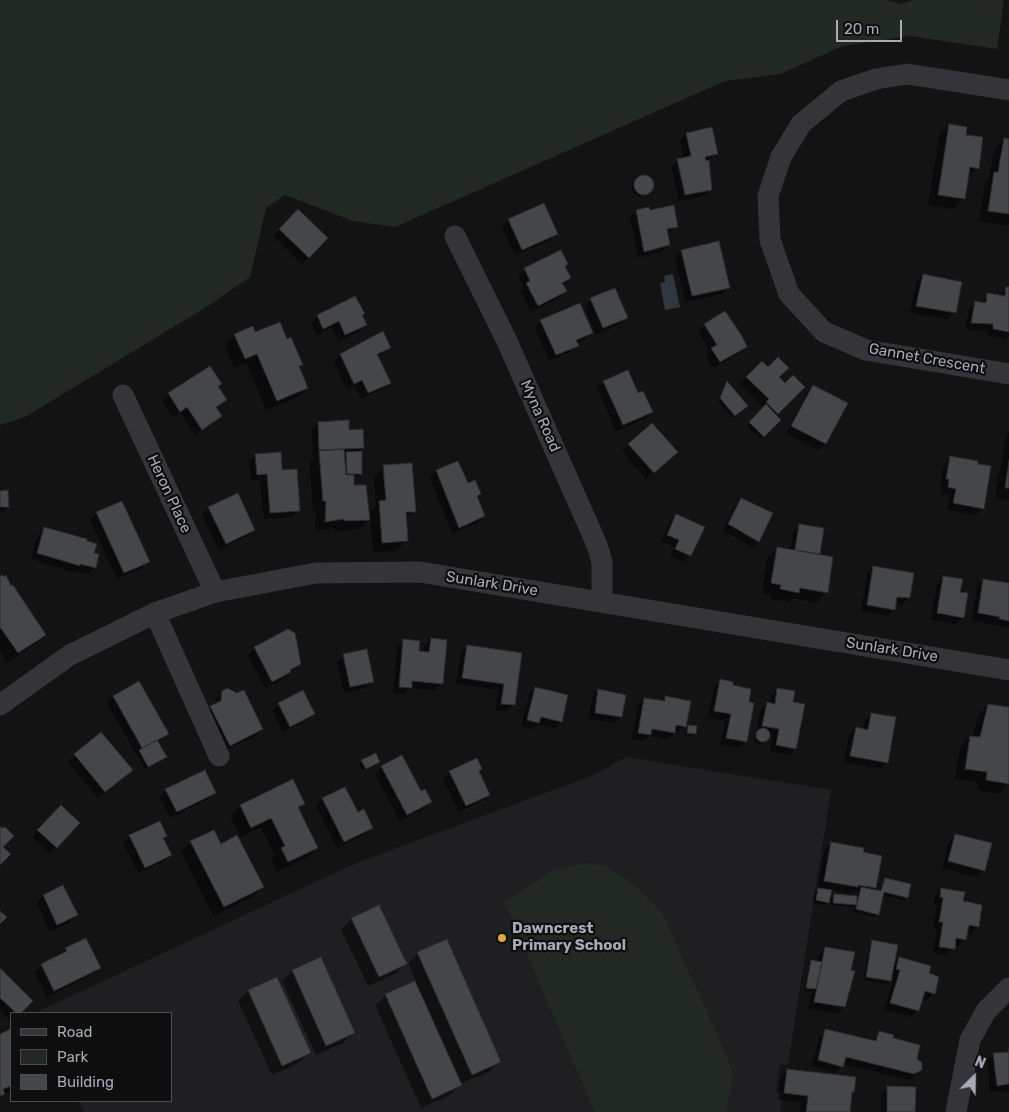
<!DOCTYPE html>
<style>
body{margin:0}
#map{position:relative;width:1009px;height:1112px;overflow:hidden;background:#131314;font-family:Rubik,sans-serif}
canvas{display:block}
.legend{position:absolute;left:10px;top:1012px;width:162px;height:90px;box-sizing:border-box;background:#0e0e0f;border:1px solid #4b4c51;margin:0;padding:6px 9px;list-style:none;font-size:15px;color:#a6aab3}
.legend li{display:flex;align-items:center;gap:10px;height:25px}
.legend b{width:25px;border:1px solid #4b4c51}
.north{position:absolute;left:949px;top:1052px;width:50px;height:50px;-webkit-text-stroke:4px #0e0e0f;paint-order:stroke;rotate:23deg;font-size:14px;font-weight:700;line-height:20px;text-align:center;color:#a6aab3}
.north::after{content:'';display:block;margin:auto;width:18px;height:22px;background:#a6aab3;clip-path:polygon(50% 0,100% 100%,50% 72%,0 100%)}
.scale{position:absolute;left:836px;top:20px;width:66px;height:22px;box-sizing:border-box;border:2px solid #a6aab3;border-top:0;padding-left:6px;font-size:15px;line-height:18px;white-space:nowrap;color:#a6aab3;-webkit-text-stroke:4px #0e0e0f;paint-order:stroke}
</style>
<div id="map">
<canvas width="1009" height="1112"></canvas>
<ul class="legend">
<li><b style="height:6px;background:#353539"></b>Road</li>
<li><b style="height:14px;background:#222923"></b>Park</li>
<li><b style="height:14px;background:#454649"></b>Building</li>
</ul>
<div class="north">N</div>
<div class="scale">20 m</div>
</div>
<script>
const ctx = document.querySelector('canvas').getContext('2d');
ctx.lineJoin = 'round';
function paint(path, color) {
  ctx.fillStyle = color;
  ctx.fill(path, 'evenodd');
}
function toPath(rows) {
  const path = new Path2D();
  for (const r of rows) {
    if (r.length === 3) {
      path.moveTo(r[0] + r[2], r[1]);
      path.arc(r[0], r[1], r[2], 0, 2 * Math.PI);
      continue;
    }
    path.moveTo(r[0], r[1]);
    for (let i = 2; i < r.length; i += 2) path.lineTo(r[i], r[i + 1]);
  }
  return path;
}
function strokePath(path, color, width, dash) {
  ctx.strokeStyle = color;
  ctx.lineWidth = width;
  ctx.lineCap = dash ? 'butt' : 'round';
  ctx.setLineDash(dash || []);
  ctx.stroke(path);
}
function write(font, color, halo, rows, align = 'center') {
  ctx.font = font + ' Rubik,sans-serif';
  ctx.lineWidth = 4.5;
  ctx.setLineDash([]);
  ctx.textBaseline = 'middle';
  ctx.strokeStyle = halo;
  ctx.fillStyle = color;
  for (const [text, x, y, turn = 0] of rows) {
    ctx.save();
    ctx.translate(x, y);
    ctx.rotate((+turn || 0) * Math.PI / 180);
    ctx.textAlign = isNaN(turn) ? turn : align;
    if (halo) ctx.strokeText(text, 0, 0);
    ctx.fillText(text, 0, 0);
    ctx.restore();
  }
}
paint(toPath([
 [626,757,831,790,788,1065,780,1065,776,1092,783,1094,780,1112,84,1112,78,1101,171,1101,171,1013,35,1013,356,863,594,775]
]), '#1f1f21');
paint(toPath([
 [0,0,887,0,901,4,913,0,1004,0,997,49,910,36,843,46,780,74,725,81,395,227,353,221,285,195,266,208,250,277,208,306,25,417,0,425],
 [589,863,607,866,635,886,661,911,728,1059,733,1074,726,1112,595,1112,505,903,555,869]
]), '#222923');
paint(toPath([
 [673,274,680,307,665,310,660,283,665,282,664,276]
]), '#30373e');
paint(toPath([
 [949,125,965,136,978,168,967,179,964,198,953,209,928,205,939,136],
 [686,134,716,153,708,160,711,189,704,196,679,201,671,167,678,160,683,159,680,140],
 [1004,139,1009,140,1009,226,979,221,985,183,989,179,994,150],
 [647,177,653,185,651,190,639,197,631,191,634,182,638,178],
 [298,211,327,238,302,264,273,236],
 [637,211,649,212,677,226,667,234,669,245,662,252,638,258,630,217],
 [509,220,556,234,550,240,515,255,502,227],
 [681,251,729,287,722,294,685,302,675,258],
 [564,266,570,278,562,285,565,291,558,298,531,312,520,290,524,287,518,276,525,270],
 [923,275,955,312,948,319,910,313,916,282],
 [1007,288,1009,289,1009,336,1006,339,987,335,987,331,965,329,969,309,976,302,981,303,988,295,1000,297],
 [354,297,365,325,359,332,339,341,332,327,316,335,311,323,317,317],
 [591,300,627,317,620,324,596,334,584,306],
 [541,321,591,333,585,340,576,343,577,345,570,352,549,361,535,328],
 [705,325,745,346,739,353,713,368,706,356,710,351,698,332],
 [255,334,286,340,301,364,298,367,307,388,297,398,266,410,247,363,234,368,225,345,235,335],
 [390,347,377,357,389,382,382,389,361,399,355,386,347,389,334,362,341,355],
 [762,362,785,385,803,387,775,415,780,420,761,439,747,426,762,411,763,407,740,384],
 [604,382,637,395,651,412,645,419,616,431,597,388],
 [727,382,743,409,732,418,718,401],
 [217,386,225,399,215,408,220,416,195,435,180,413,173,418,162,401,169,394],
 [814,386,846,404,825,444,818,450,786,433,807,393],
 [318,423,348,431,363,447,357,453,361,473,358,476,352,476,353,487,368,513,376,506,374,477,384,466,414,511,405,520,407,540,396,551,373,552,370,518,359,529,335,531,333,528,315,531,316,511,313,511,312,500,310,462,316,456,313,456,312,430],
 [1009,431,1009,500,995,498,1006,435],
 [629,445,669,459,646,479,622,451],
 [256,455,299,510,292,517,264,519,260,480,251,481,249,462],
 [951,457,983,508,976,515,947,510,950,495,942,494,943,486,940,485,944,464],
 [458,462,467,485,480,494,476,497,484,516,477,523,452,533,430,478,436,471],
 [0,492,8,507,1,513,0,513],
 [741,499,758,541,752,548,723,530,735,506],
 [209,508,254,530,247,536,219,550,202,514],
 [97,513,148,562,142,568,117,579,90,520],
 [677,516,703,528,690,555,683,562,670,556,674,547,661,541,670,522],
 [800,526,819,554,817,555,826,592,816,603,792,598,788,602,771,599,771,595,762,593,767,559,777,549,790,551,793,532],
 [45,529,98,555,94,568,88,574,74,571,72,572,31,559,38,535],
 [874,567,908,598,902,605,895,604,894,609,887,616,861,611,867,574],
 [944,577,959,593,963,617,956,624,931,619,937,584],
 [0,578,44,635,34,645,7,662,0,651],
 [983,580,1009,584,1009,628,972,620,977,587],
 [431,639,442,684,435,690,410,688,404,694,393,693,397,647,404,641,418,652,424,652,424,646],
 [467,647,521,654,514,705,507,711,495,710,498,690,456,684,461,653],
 [255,648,299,664,283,679,265,688,248,655],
 [344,656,372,681,366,688,344,693,337,662],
 [721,681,732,686,747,703,746,741,739,748,720,744,725,721,708,718,714,687],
 [535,688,561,721,554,728,537,724,531,729,521,726,529,695],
 [777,689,791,703,795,748,789,755,770,751,773,735,768,734,761,744,757,744,753,740,757,732,760,710,767,703,770,704,771,696],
 [599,690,621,717,614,723,589,719,592,697],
 [223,692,262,729,255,736,223,751,204,714,215,705,216,699],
 [113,697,168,733,157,742,162,759,145,769,107,703],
 [666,697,685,726,667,739,649,736,643,741,632,739,638,706,645,699,661,702],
 [279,704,313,714,307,720,283,732,272,710],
 [988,705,1009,709,1009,782,999,794,977,790,978,782,955,779,960,747,970,737,973,737,978,716],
 [872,714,887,762,880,769,844,762,849,735,856,728,863,730,865,721],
 [688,726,695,733,692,736,684,735],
 [101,734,124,776,98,798,68,762],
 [362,761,378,761,363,771,359,764],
 [382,767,420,792,431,802,424,809,400,821,375,774],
 [450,772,478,772,489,795,482,801,459,812,443,779],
 [166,790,214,793,208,799,170,818,160,797],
 [323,799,357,814,372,827,365,834,337,848,316,806],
 [303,803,298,809,317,847,307,858,277,872,271,859,275,856,261,827,241,837,230,816,241,806],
 [61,807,79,823,49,853,32,837],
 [166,835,162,839,170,855,163,862,138,873,123,843,130,836],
 [956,835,983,870,977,877,942,868,949,842],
 [191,842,220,845,262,887,252,897,213,916,181,852],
 [831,844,862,853,875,887,872,890,880,892,885,879,907,897,904,900,882,895,878,914,875,917,854,912,856,904,852,907,830,905,831,898,834,895,857,897,858,892,852,891,850,893,830,890,828,902,825,905,813,903,815,892,820,888,818,888,824,850],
 [63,887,77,915,70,922,50,931,37,903,43,896],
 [942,889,962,902,978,926,971,933,966,932,965,939,958,946,954,945,947,955,933,953,937,929,933,928,937,904,934,904,935,896],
 [379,907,406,963,395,974,368,986,341,930,351,919],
 [873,941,893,965,899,959,927,974,933,993,927,1000,921,998,918,1010,911,1017,885,1010,894,976,891,976,887,984,863,980,870,944],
 [825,948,850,971,854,972,844,1007,837,1014,808,1008,811,992,804,990,809,965,812,962,817,963,818,955],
 [66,949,99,968,93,974,47,997,35,972],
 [418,953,499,1062,489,1072,460,1084,450,1095,421,1108,375,1005,386,995,416,982,408,963],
 [0,970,32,1001,19,1013,11,1013,11,1021,0,1011],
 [292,971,353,1033,343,1043,316,1055,282,981],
 [248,991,309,1053,299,1063,272,1075,238,1001],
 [11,1030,11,1090,0,1098,0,1035],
 [826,1031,872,1042,879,1032,915,1059,921,1070,910,1080,842,1064,835,1073,812,1066,819,1037],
 [1009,1052,1009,1091,990,1092,987,1061,994,1054],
 [787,1070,848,1112,800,1112,801,1102,778,1100,781,1077],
 [888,1088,914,1112,881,1112,881,1094]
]), '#0007');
const building = toPath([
 [949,124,967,127,966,135,983,137,979,169,970,167,965,199,938,195,949,124],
 [712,127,718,154,705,157,706,161,709,160,712,190,685,195,677,159,691,156,686,133,712,127],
 [1004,138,1009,139,1009,214,988,211,994,172,998,172,1004,138],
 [644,185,10],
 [544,203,558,234,522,250,508,219,544,203],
 [674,205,678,227,667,229,670,245,644,252,636,210,649,207,650,210,674,205],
 [298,209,328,238,309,258,279,229,298,209],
 [719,241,730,288,692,296,681,250,719,241],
 [561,250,568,264,565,266,571,278,562,283,567,291,538,306,526,283,530,281,524,268,561,250],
 [923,274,962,282,956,313,916,306,923,274],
 [1006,287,1009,287,1009,332,993,329,993,324,971,323,975,301,986,303,987,293,1005,296,1006,287],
 [615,288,628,318,603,328,590,298,615,288],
 [355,296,365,314,362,315,367,325,345,335,339,321,323,329,317,315,355,296],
 [580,303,593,333,576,340,579,346,556,355,540,320,580,303],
 [725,311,742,336,747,347,720,362,711,348,717,345,704,324,725,311],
 [280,322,287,339,291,337,303,365,299,366,308,388,277,401,257,354,245,359,234,334,253,326,255,332,280,322],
 [383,331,391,348,377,354,391,383,368,393,362,380,354,384,340,354,383,331],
 [778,357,789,368,779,377,785,383,793,375,805,387,778,414,766,402,769,399,746,377,762,361,768,367,778,357],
 [210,366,222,384,218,386,227,400,216,407,222,416,202,430,187,407,180,412,168,393,210,366],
 [628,370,638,393,643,391,653,412,623,425,603,381,628,370],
 [727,381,748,406,735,416,720,398,727,381],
 [813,385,848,403,826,444,791,426,813,385],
 [766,404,781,420,764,437,749,422,766,404],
 [349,420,349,430,363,429,364,448,319,450,318,422,349,420],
 [652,423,678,452,654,473,628,444,652,423],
 [344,449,346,475,354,475,354,485,366,485,370,520,345,521,344,519,325,522,326,501,323,501,322,489,319,451,344,449],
 [362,451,362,474,347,474,346,452,362,451],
 [281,452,282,470,297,469,300,511,270,513,267,474,257,475,255,454,281,452],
 [950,456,978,461,978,464,991,466,984,509,953,503,956,489,948,487,949,479,946,479,950,456],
 [458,461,468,483,475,480,481,494,477,496,485,516,459,528,436,470,458,461],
 [1009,461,1009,488,1005,488,1009,461],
 [412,463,416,512,406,512,408,541,382,543,379,501,386,500,383,465,412,463],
 [8,490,9,507,0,507,0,491,8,490],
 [238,493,255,530,226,544,208,507,238,493],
 [741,498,773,513,759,542,728,524,741,498],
 [122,501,150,562,124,573,96,512,122,501],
 [676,514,705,527,691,556,675,549,679,540,667,535,676,514],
 [799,524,824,528,820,554,795,550,799,524],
 [44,527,87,539,87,541,97,544,94,553,99,554,96,568,80,564,80,566,37,553,44,527],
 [777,547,833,557,828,593,800,588,799,593,780,589,781,585,771,583,777,547],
 [873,566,914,573,910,598,897,597,895,610,867,605,873,566],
 [2,575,4,577,6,575,11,586,13,585,46,635,18,653,0,627,0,576,2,575],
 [943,576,963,579,960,592,968,593,964,618,937,613,943,576],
 [983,579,1009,583,1009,621,999,619,1000,617,978,613,983,579],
 [288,629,295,633,301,664,290,670,291,672,272,682,254,647,288,629],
 [431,638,447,640,443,684,412,681,412,688,399,687,403,639,420,641,419,651,429,652,431,638],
 [467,645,522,653,515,705,501,704,504,684,462,678,467,645],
 [367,649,374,682,350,687,343,654,367,649],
 [720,679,733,682,733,685,751,689,749,702,754,703,747,742,726,738,731,714,714,711,720,679],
 [139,681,169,734,142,748,113,696,139,681],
 [535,687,568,695,562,722,541,717,539,723,527,720,535,687],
 [227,688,237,693,244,690,263,729,230,746,210,706,221,701,222,691,227,688],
 [777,688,795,691,793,702,805,704,796,749,776,745,779,729,762,726,767,702,775,704,777,688],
 [598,689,626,695,622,717,595,713,598,689],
 [303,690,315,714,290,727,278,703,303,690],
 [665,696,691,701,686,727,676,725,675,733,652,729,651,735,638,733,644,698,665,701,665,696],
 [988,704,1009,707,1009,784,986,780,987,772,965,769,970,736,980,737,988,704],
 [871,713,896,717,888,763,850,756,856,727,868,730,871,713],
 [688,725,697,726,696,734,687,733,688,725],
 [763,735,7],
 [101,732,133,770,105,792,74,754,101,732],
 [157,740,167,757,148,767,139,750,157,740],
 [376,753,380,762,366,769,361,760,376,753],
 [402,755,421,791,425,789,432,802,407,815,381,766,402,755],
 [477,758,482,769,479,771,490,795,466,806,449,771,477,758],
 [205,770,216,793,177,812,165,789,205,770],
 [293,779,305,804,298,807,318,848,288,862,281,848,285,846,271,818,251,828,240,805,293,779],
 [345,787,358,812,364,809,373,828,344,842,322,798,345,787],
 [61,805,80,823,57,848,37,830,61,805],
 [160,821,167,836,163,838,172,855,145,868,129,835,160,821],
 [0,826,2,828,5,827,14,836,3,847,11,854,0,865,0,826],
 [214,830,221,844,237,835,264,887,224,907,190,841,214,830],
 [955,834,992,843,985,871,948,861,955,834],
 [831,842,864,848,863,852,882,856,876,888,858,885,858,887,824,881,831,842],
 [885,878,911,884,908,898,884,892,879,915,856,909,861,887,881,891,885,878],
 [63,885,78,915,57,925,43,895,63,885],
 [818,888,832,890,829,903,816,900,818,888],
 [941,888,965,892,963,901,982,905,979,927,969,925,966,940,956,938,955,949,939,947,943,922,939,922,943,898,940,897,941,888],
 [834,894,857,896,857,905,833,903,834,894],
 [379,905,407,964,379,977,351,918,379,905],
 [0,911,7,917,0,924,0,911],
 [86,938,101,968,54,991,41,964,67,951,65,948,86,938],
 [447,939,501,1062,472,1075,417,952,447,939],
 [872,940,898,945,891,981,866,977,872,940],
 [825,947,855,952,851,970,855,971,845,1007,814,1002,825,947],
 [321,957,355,1033,326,1046,292,970,321,957],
 [899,957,931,966,929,973,939,977,935,994,925,991,919,1011,890,1003,900,970,896,969,899,957],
 [811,960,822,962,816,989,806,988,811,960],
 [0,968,33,1001,21,1013,16,1013,0,998,0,968],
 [277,977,311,1053,282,1066,248,990,277,977],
 [415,981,462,1085,432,1099,385,994,415,981],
 [11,1029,11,1086,3,1089,5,1094,0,1096,0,1034,11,1029],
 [825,1029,876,1041,879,1031,894,1035,893,1038,920,1045,917,1059,922,1063,922,1070,914,1074,846,1057,843,1067,818,1060,825,1029],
 [1008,1049,1009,1049,1009,1084,997,1086,993,1053,1009,1052,1008,1049],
 [787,1069,856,1077,854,1092,852,1092,850,1112,806,1112,808,1096,784,1093,787,1069],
 [887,1086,916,1087,915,1112,887,1112,887,1086]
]);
paint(building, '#454649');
strokePath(building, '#2d2d30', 1);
strokePath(toPath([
 [1009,90,907,74,876,79,841,91,801,124,781,157,768,196,770,240,789,294,824,332,866,350,1009,374],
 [455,236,506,339,597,545,602,562,602,602],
 [123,395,215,592],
 [155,613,219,756],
 [0,705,70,655,155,613,215,592,316,573,420,572,1009,670],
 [956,1112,970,1040,986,1011,1009,988]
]), '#353539', 21);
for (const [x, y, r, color] of [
 [502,938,5,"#dcaa43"]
]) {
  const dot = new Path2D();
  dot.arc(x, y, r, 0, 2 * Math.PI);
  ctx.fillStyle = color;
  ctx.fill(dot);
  strokePath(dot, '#0e0e0f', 2);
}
write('15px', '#a6aab3', '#0e0e0f', [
 ["Gannet Crescent",927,359,10],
 ["Myna Road",540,416,66],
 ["Heron Place",169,494,65],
 ["Sunlark Drive",492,584,9],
 ["Sunlark Drive",892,650,9]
]);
write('bold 15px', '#a6aab3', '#0e0e0f', [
 ["Dawncrest",512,929],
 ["Primary School",512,946]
], 'left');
</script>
